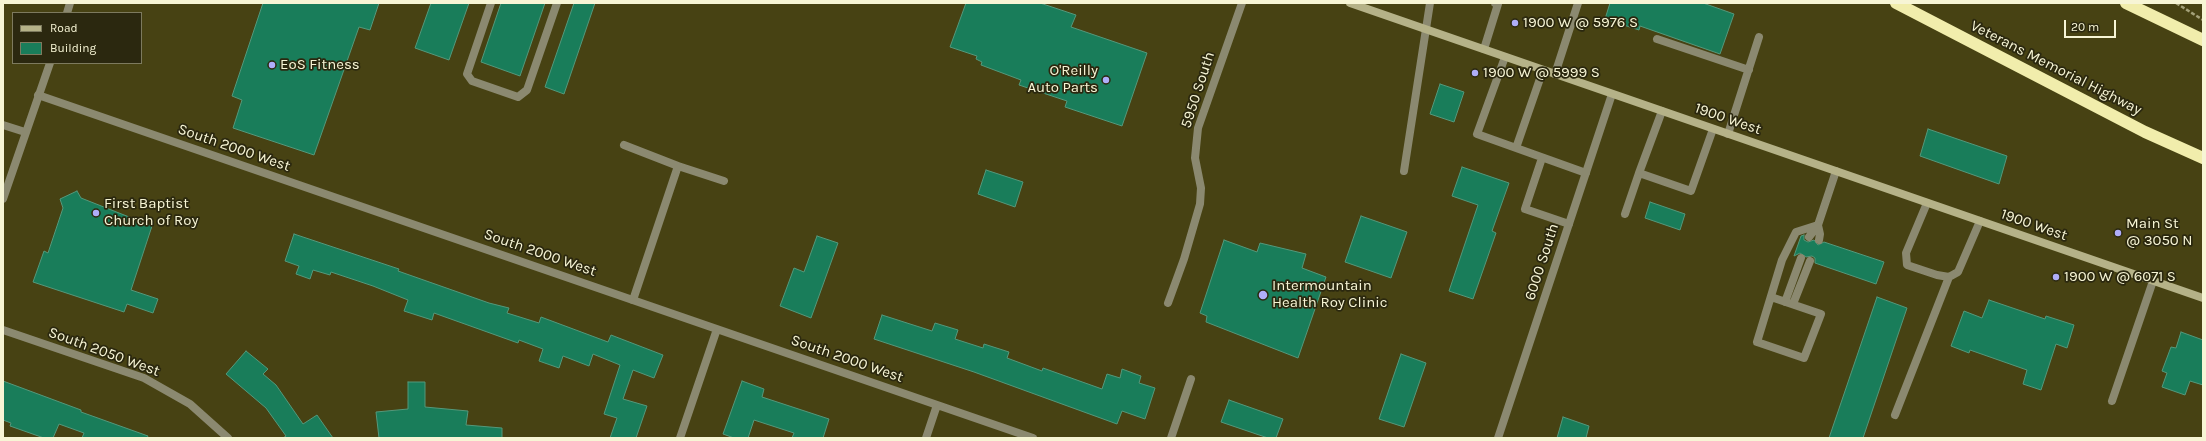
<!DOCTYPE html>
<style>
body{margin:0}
#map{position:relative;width:2206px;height:441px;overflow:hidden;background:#474213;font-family:Karla,sans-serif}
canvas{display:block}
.frame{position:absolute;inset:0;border:4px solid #f7f5d5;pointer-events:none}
.legend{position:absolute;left:12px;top:12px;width:130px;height:52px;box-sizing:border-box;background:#2b280f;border:1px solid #7d7a5e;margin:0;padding:5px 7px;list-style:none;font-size:12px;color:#f7f5d5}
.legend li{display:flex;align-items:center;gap:8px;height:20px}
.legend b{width:20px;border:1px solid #7d7a5e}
.scale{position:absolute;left:2064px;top:20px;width:52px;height:18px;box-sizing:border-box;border:2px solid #f7f5d5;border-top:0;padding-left:5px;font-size:12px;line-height:14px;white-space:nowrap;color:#f7f5d5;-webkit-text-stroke:3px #2b280f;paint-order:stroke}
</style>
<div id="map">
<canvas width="2206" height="441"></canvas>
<div class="frame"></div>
<ul class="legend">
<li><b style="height:5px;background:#b5b288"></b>Road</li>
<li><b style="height:11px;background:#197d5a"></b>Building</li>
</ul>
<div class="scale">20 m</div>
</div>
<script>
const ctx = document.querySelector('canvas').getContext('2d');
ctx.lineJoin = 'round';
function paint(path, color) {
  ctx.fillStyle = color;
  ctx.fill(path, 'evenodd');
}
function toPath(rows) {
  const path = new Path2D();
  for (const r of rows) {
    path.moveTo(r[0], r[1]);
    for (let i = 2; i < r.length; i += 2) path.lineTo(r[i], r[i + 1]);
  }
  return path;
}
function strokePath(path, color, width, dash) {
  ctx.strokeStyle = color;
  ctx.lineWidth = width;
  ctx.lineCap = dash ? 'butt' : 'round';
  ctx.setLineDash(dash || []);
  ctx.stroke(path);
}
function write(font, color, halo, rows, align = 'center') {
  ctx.font = font + ' Karla,sans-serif';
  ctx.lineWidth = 3.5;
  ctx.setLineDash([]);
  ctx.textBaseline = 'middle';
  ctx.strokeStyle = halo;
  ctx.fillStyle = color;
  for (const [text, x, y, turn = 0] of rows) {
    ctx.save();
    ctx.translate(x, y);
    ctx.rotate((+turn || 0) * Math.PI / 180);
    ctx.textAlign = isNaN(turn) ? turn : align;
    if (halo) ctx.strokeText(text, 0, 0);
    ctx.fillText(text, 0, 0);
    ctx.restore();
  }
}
const building = toPath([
 [263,3,379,3,370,30,359,27,314,155,233,128,242,100,232,96,263,3],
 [431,3,469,3,449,60,415,48,431,3],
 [501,3,545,3,520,76,481,62,501,3],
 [574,3,595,3,564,94,545,87,574,3],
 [966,3,1040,3,1076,15,1071,27,1147,53,1122,126,1065,107,1067,101,1019,85,1021,80,981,65,982,62,976,59,977,56,950,47,966,3],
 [1610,3,1703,3,1734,14,1720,54,1640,26,1639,30,1605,19,1610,3],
 [1440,84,1464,92,1454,122,1430,114,1440,84],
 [1928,129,2007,156,1999,184,1920,156,1928,129],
 [1462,167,1509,183,1492,231,1496,233,1473,299,1449,291,1478,205,1452,196,1462,167],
 [986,170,1023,182,1015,207,978,194,986,170],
 [77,191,81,198,152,226,131,290,158,299,153,313,127,304,124,312,33,282,44,251,48,253,63,208,60,199,77,191],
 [1650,202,1685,214,1680,230,1645,218,1650,202],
 [1361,216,1407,232,1391,278,1345,262,1361,216],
 [294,234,399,269,398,271,489,303,509,308,507,313,539,323,541,317,608,342,611,335,663,355,654,378,633,370,623,399,647,406,636,438,610,438,617,418,604,414,620,365,593,354,589,366,563,356,559,368,539,361,543,349,519,340,518,343,434,313,432,320,404,311,408,300,373,286,331,272,330,275,313,270,310,279,296,274,299,266,285,261,294,234],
 [1804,235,1804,240,1808,242,1814,240,1818,245,1824,242,1884,262,1876,284,1815,263,1815,258,1812,256,1806,257,1800,253,1794,256,1801,236,1804,235],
 [817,236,838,243,811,318,780,306,794,268,804,272,817,236],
 [1224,240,1257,252,1260,243,1306,254,1302,268,1326,277,1298,358,1206,322,1207,316,1200,313,1224,240],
 [1877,297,1907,308,1863,438,1829,438,1877,297],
 [1989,300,2045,319,2046,316,2074,325,2067,348,2056,344,2041,390,2023,384,2027,370,1970,350,1969,353,1951,346,1964,311,1982,318,1989,300],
 [882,315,932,331,935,323,958,330,955,339,983,348,984,344,1009,352,1007,358,1042,371,1043,368,1102,389,1107,374,1120,378,1122,369,1141,376,1139,383,1155,388,1145,419,1122,411,1117,424,974,372,874,339,882,315],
 [2181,332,2203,340,2203,385,2190,381,2185,395,2162,387,2167,373,2162,371,2171,347,2176,348,2181,332],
 [246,351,268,369,263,374,276,385,303,424,317,415,333,438,283,438,286,436,266,408,226,374,246,351],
 [1401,354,1426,363,1404,427,1379,419,1401,354],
 [3,381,81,410,81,412,148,436,147,438,82,438,84,433,59,424,53,438,44,438,10,426,11,423,3,420,3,381],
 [742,381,764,389,762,397,829,419,823,438,792,438,794,433,754,420,748,438,734,438,723,434,742,381],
 [408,382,425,382,425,407,468,411,466,425,502,428,502,438,379,438,376,412,408,409,408,382],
 [1229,400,1283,419,1276,438,1268,438,1221,422,1229,400],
 [1563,417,1589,426,1586,438,1557,438,1563,417]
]);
paint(building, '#197d5a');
strokePath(building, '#54987b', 1);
strokePath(toPath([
 [2176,3,2203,20]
]), '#a4a179', 2.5, [4, 2]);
strokePath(toPath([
 [491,3,467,74,472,81,518,97,527,90,557,3],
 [1657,39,1749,70],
 [1484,49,1498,4,1495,3],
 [1505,57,1477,134,1586,173],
 [1555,74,1578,3],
 [1662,111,1639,173,1691,191,1713,129],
 [3,125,25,132],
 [1728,134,1759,37],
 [624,145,678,166],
 [1516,148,1543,70],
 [1542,158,1525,209,1569,224],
 [1404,171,1430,3],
 [1927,203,1906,253,1907,265,1937,275,1949,277,1958,272,1980,221],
 [1625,214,1639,173],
 [1818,225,1820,234,1819,240],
 [1809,237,1818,225],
 [1771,297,1821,314,1804,358,1757,342,1782,260,1796,232,1818,225,1836,171],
 [633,300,678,166,724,181],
 [1785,302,1801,258],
 [1168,303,1184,259,1200,204,1201,188,1195,158,1198,128,1242,3],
 [1793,304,1810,261],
 [2112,401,2153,281],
 [1895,415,1949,277]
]), '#8b8970', 8);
strokePath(toPath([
 [38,95,1033,438],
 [3,330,144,378,190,404,228,438],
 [680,438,717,329],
 [926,438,937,405],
 [1171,438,1191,379]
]), '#8b8970', 8);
strokePath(toPath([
 [67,13,70,3],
 [3,199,50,63],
 [1498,438,1612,94]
]), '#8b8970', 8);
strokePath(toPath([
 [1350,3,2203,298]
]), '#b5b288', 8);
strokePath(toPath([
 [1896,3,2145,132,2203,158],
 [2126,3,2203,40]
]), '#f1edac', 12);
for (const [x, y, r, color] of [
 [1515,23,4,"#afaefa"],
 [272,65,4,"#afaefa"],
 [1475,73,4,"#afaefa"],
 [1106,80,4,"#afaefa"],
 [96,213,4,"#afaefa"],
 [2118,233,4,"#afaefa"],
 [2056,277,4,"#afaefa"],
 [1263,295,5,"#afaefa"]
]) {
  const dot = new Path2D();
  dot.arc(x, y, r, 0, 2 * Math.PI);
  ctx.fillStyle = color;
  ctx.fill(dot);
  strokePath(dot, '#2b280f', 1.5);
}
write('15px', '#f7f5d5', '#2b280f', [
 ["1900 W @ 5976 S",1523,23],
 ["EoS Fitness",280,65],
 ["O'Reilly",1098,71,"right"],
 ["Auto Parts",1098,88,"right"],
 ["1900 W @ 5999 S",1483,73],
 ["First Baptist",104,204],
 ["Church of Roy",104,221],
 ["Main St",2126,224],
 ["@ 3050 N",2126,241],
 ["1900 W @ 6071 S",2064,277],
 ["Intermountain",1272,286],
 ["Health Roy Clinic",1272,303]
], 'left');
write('15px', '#f7f5d5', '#2b280f', [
 ["Veterans Memorial Highway",2056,68,27],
 ["5950 South",1198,90,-72],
 ["1900 West",1728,119,19],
 ["South 2000 West",234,148,19],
 ["1900 West",2034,225,19],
 ["South 2000 West",540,253,19],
 ["6000 South",1542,262,-72],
 ["South 2050 West",104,352,20],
 ["South 2000 West",847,359,19]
]);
</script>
